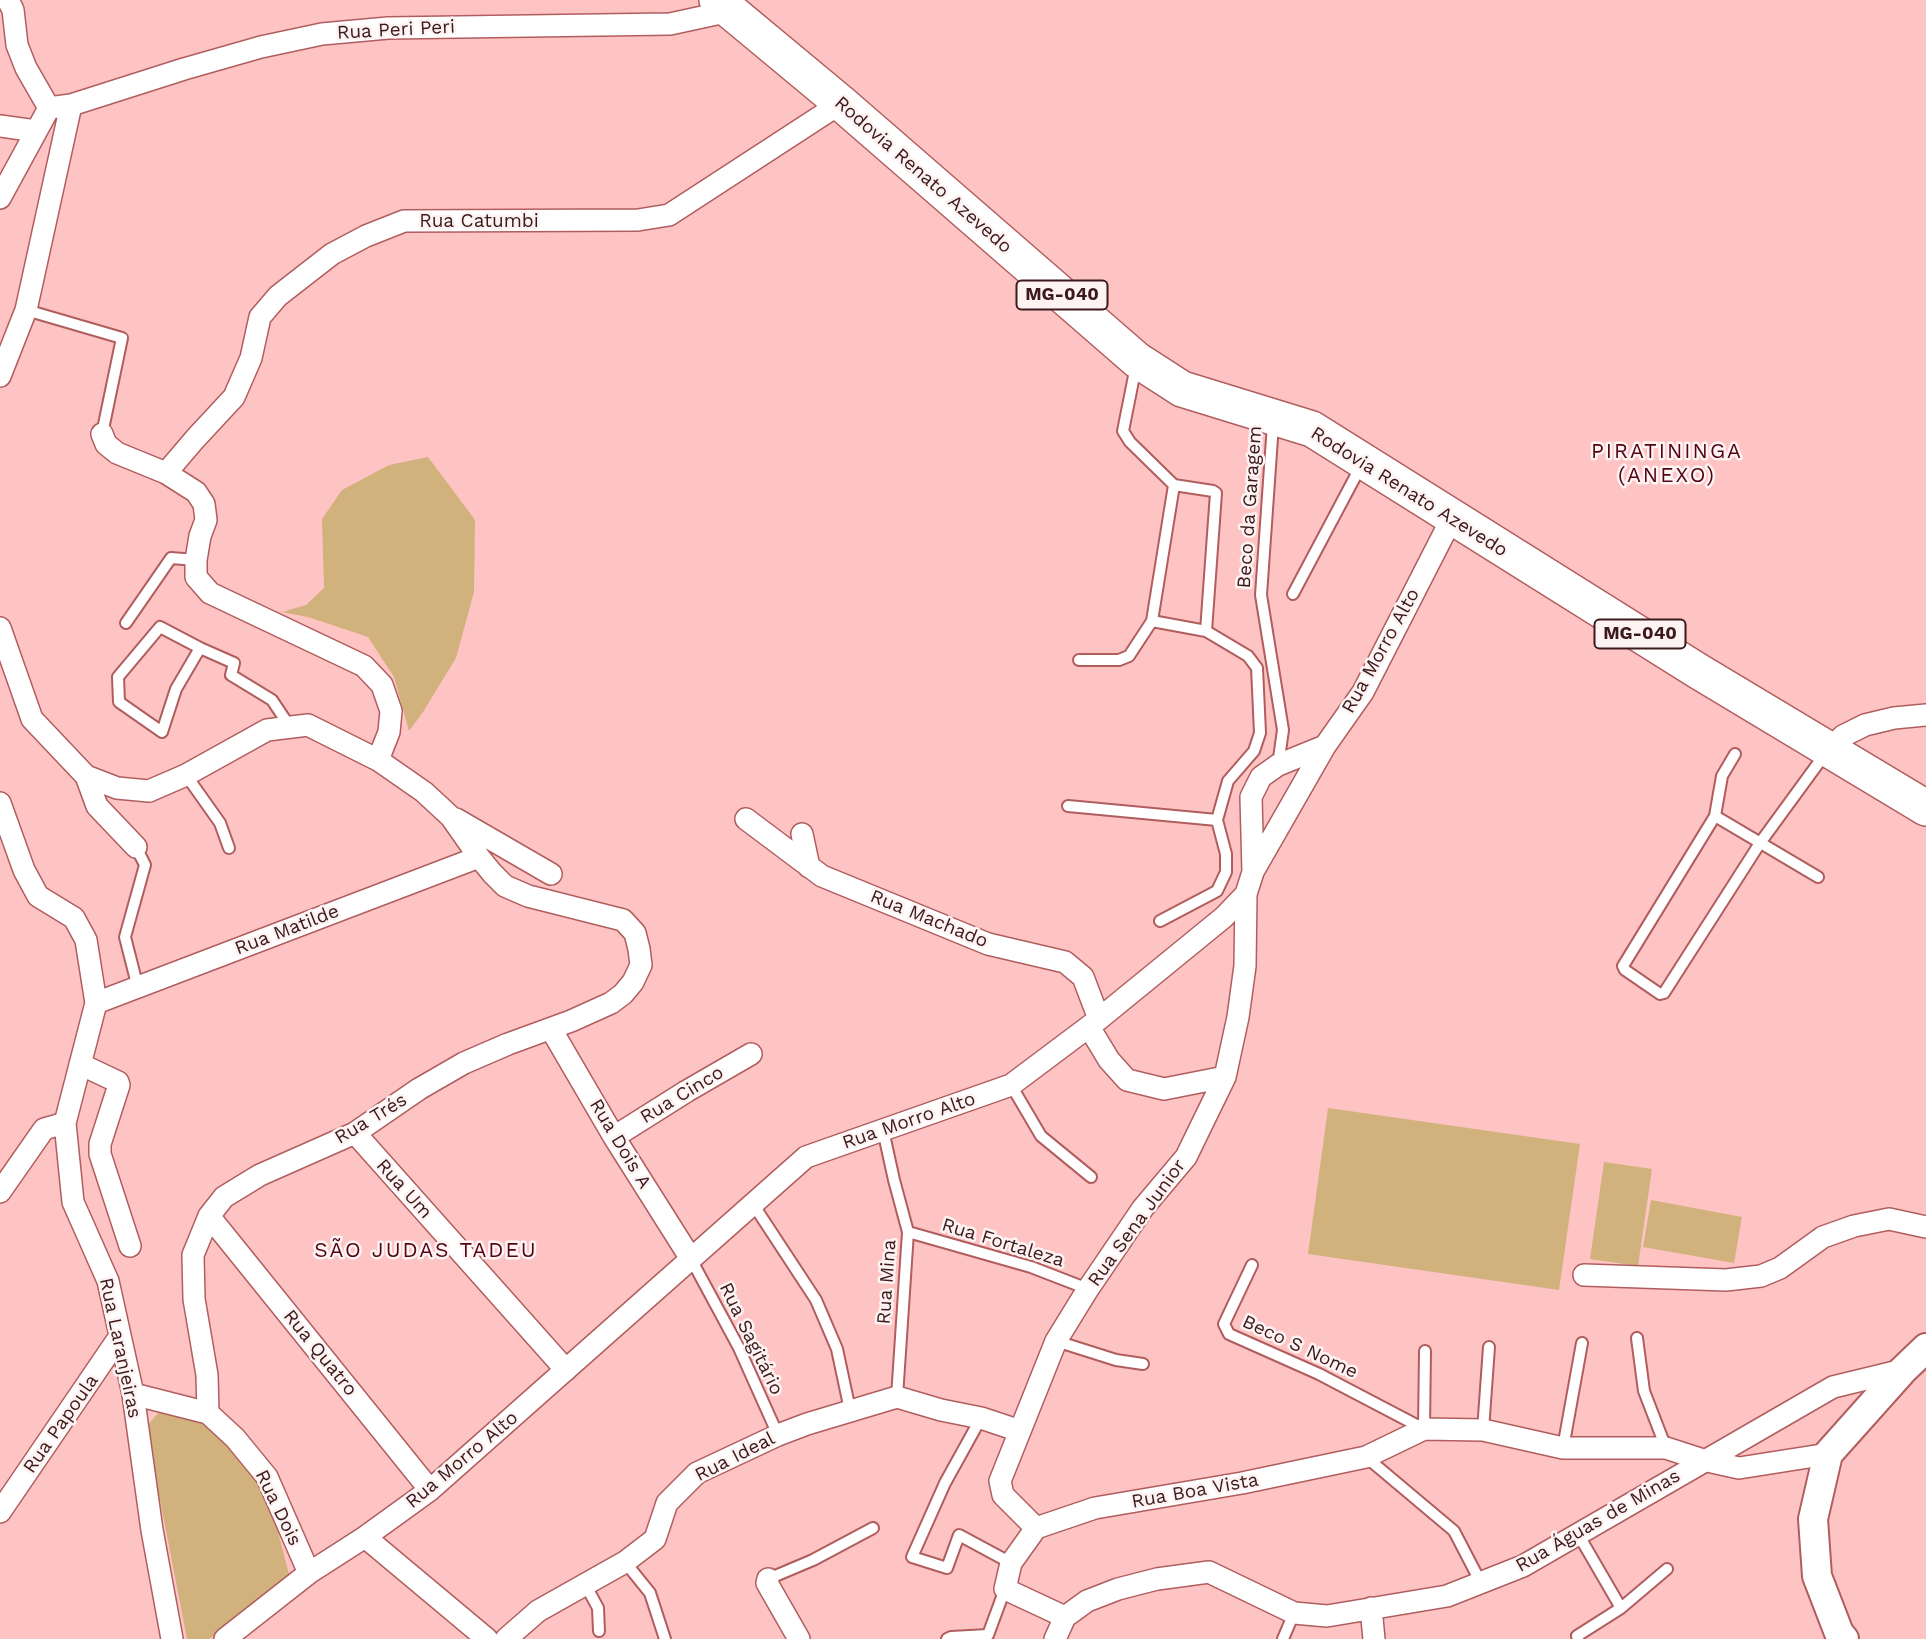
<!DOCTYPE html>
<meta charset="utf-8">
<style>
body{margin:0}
canvas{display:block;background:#fec4c3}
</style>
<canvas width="1926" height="1639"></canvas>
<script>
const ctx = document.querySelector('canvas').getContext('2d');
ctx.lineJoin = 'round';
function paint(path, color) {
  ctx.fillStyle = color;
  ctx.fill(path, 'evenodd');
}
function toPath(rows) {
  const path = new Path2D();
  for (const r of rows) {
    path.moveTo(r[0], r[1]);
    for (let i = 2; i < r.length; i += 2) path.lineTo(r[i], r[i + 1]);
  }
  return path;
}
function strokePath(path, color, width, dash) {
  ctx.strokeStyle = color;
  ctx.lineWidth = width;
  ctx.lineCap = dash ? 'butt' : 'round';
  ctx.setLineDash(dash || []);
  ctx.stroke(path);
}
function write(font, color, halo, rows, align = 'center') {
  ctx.font = font + ' "Work Sans",sans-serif';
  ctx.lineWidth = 5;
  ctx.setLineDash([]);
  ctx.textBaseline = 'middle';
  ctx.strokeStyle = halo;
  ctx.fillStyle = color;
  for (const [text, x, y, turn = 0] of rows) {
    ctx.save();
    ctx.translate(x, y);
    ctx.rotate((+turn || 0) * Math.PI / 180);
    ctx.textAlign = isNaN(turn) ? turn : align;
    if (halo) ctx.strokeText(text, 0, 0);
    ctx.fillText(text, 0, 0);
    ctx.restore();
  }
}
paint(toPath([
 [428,457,475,520,474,592,456,658,423,712,409,731,394,677,368,637,308,617,282,612,306,605,324,588,322,519,342,490,389,465],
 [1328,1108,1580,1144,1559,1290,1308,1254],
 [1604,1162,1652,1169,1638,1266,1590,1259],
 [1651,1200,1742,1217,1734,1263,1643,1247],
 [159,1412,197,1421,233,1442,265,1482,290,1578,285,1585,209,1639,187,1639,146,1427]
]), '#d1b17c');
const service = toPath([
 [26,310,122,338,102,434],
 [1273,424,1261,595,1283,730,1278,765],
 [1293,594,1362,464],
 [1152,621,1206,631],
 [126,623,171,558,196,560],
 [200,648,160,627,118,677,119,702,162,732,176,689,200,648,234,663,231,675,272,700,290,727],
 [1079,660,1119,660,1129,656,1152,621,1174,485],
 [1735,754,1722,776,1715,816,1623,966,1625,970,1660,994,1664,993,1760,843,1825,754],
 [186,775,220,823,229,848],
 [1068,806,1217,820,1228,781,1254,751,1260,733,1257,668,1248,656,1206,631,1216,493,1213,491,1174,485,1130,442,1123,431,1136,366],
 [1715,816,1818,877],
 [136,847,145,865,125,937,138,988],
 [1160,921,1217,891,1226,872,1226,854,1217,820],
 [1011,1085,1041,1136,1091,1177],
 [883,1130,894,1180,908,1232,897,1397],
 [753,1204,816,1300,837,1349,850,1410],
 [908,1232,1031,1267,1088,1289],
 [691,1259,739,1348,778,1435],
 [1252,1265,1224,1324,1229,1334,1319,1374,1424,1429,1425,1351],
 [1637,1338,1644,1391,1666,1448],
 [1056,1341,1116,1360,1143,1364],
 [981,1418,945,1483,912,1557,947,1568,959,1535,1011,1563],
 [1483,1430,1489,1347],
 [1563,1448,1582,1343],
 [1366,1457,1454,1531,1481,1583],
 [1578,1534,1621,1608],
 [625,1562,650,1593,665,1639],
 [768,1579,813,1560,873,1528],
 [585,1584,598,1608,599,1631],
 [947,1639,951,1637,988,1635,1005,1589],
 [1283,1639,1294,1613],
 [1578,1639,1577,1636,1621,1608,1667,1569]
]);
const minor = toPath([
 [8,0,13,10,17,45,26,68,49,108],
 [49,108,71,105,184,69,261,47,322,34,388,28,670,24,730,11],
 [0,126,36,131],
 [0,198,49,108],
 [0,376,26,310,71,105],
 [102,434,106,444,117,453,166,473,196,492,204,504,206,520,200,536,196,560,196,577,210,593,364,666,382,685,391,711,389,732,378,760],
 [166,473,195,439,234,397,251,358,260,317,278,296,332,254,366,236,404,221,638,220,669,215,841,103],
 [0,628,32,719,86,776,97,806,136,847],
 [1828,751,1843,736,1865,725,1894,718,1926,715],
 [86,776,117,788,149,791,186,775,267,730,308,725,378,760,424,792,451,817,479,857,492,873,505,886,528,896,623,920,635,933,639,949,641,965,633,982,623,994,611,1003,571,1021,508,1044,464,1063,419,1089,355,1133,260,1175,224,1197,209,1216,193,1255,194,1299,207,1375,208,1413],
 [0,803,24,870,38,896,74,918,86,940,96,1003,65,1123,73,1202,108,1281,133,1394,152,1530,172,1639],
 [456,819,551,874],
 [746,819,822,876,988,944,1065,962,1083,977,1099,1019],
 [802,834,809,867],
 [1254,870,1325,746],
 [96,1003,479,857],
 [1089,1027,1109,1060,1127,1080,1164,1089,1225,1077],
 [551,1029,614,1137,691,1259],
 [80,1064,118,1082,119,1085,100,1144,100,1154,130,1246],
 [355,1133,566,1370],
 [614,1137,687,1091,751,1054],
 [0,1192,44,1129,65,1123],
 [209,1216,430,1490],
 [1584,1275,1726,1280,1761,1276,1780,1268,1823,1237,1854,1226,1889,1219,1926,1227],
 [133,1394,208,1413,235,1438,267,1477,309,1573],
 [0,1512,120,1336],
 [1036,1528,1003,1495,1000,1481,1056,1341,1088,1289,1143,1208,1186,1157,1225,1077,1238,1017,1245,966,1246,894],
 [365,1537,487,1639],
 [768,1579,767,1583,799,1639],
 [1371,1608,1374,1639],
 [1065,1617,1005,1589,1011,1563,1036,1528,1095,1508,1242,1483,1366,1457,1424,1429,1483,1430,1563,1448,1666,1448,1703,1460,1739,1468,1828,1454],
 [225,1639,309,1573,365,1537,430,1490,806,1157,1011,1085,1099,1019,1224,917,1246,894,1253,872,1251,797,1261,777,1278,765,1325,746,1363,692,1452,518],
 [506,1639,538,1611,625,1562,655,1539,667,1503,697,1473,778,1435,807,1424,897,1397,941,1410,981,1418,1020,1431],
 [1055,1639,1065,1617,1087,1601,1118,1589,1157,1579,1209,1572,1294,1613,1327,1616,1447,1596,1523,1566,1833,1387,1903,1370]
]);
const tertiary = toPath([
 [1844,1639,1839,1633,1817,1576,1813,1519,1828,1454,1903,1370,1926,1348]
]);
const primary = toPath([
 [717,0,841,103,1137,360,1182,389,1312,429,1698,671,1926,808]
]);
strokePath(service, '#b15d5e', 14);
strokePath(minor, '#b15d5e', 24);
strokePath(tertiary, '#b15d5e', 32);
strokePath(primary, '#b15d5e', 38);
strokePath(service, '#fff', 10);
strokePath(minor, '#fff', 21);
strokePath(tertiary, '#fff', 28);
strokePath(primary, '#fff', 35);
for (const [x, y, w] of [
 [1062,295,91],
 [1640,634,91]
]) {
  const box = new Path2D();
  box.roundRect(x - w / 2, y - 14.5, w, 29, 5);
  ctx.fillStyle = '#fdf3f3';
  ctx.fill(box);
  strokePath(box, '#3c191a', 2);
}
write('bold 18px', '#3c191a', null, [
 ["MG-040",1062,295],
 ["MG-040",1640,634]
]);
write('19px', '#3c191a', '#fdf3f3', [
 ["Rua Peri Peri",396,30,-3],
 ["Rodovia Renato Azevedo",923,175,41],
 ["Rua Catumbi",479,221],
 ["Rodovia Renato Azevedo",1409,492,32],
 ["Beco da Garagem",1250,507,-86],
 ["Rua Morro Alto",1381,651,-61],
 ["Rua Machado",929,919,22],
 ["Rua Matilde",287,930,-21],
 ["Rua Cinco",682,1095,-31],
 ["Rua Trés",371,1119,-31],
 ["Rua Morro Alto",909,1121,-19],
 ["Rua Dois A",620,1144,59],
 ["Rua Um",404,1189,48],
 ["Rua Sena Junior",1137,1223,-54],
 ["Rua Fortaleza",1003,1243,17],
 ["Rua Mina",887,1282,-86],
 ["Rua Sagitário",751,1339,64],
 ["Beco S Nome",1300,1347,25],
 ["Rua Laranjeiras",120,1348,78],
 ["Rua Quatro",320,1353,51],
 ["Rua Papoula",61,1424,-55],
 ["Rua Ideal",735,1457,-27],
 ["Rua Morro Alto",462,1460,-40],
 ["Rua Boa Vista",1195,1491,-10],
 ["Rua Dois",278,1508,64],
 ["Rua Águas de Minas",1598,1521,-30]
]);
ctx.letterSpacing = '2px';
write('21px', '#530311', '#fdf3f3', [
 ["PIRATININGA",1667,452],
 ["(ANEXO)",1667,476],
 ["SÃO JUDAS TADEU",426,1251]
]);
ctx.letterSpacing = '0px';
</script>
